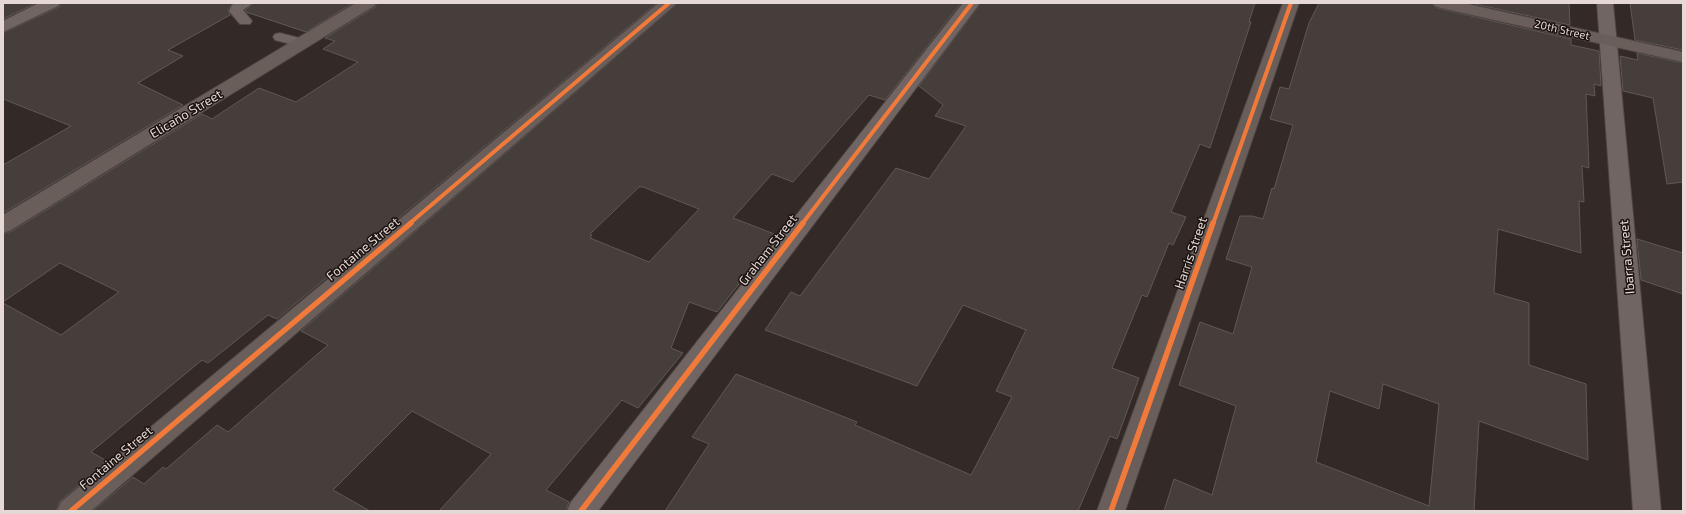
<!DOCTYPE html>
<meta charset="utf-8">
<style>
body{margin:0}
#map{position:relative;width:1686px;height:514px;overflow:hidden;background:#332926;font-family:"Exo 2",sans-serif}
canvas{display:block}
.frame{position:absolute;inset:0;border:4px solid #e5d8d5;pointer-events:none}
</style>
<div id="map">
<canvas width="1686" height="514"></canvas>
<div class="frame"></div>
</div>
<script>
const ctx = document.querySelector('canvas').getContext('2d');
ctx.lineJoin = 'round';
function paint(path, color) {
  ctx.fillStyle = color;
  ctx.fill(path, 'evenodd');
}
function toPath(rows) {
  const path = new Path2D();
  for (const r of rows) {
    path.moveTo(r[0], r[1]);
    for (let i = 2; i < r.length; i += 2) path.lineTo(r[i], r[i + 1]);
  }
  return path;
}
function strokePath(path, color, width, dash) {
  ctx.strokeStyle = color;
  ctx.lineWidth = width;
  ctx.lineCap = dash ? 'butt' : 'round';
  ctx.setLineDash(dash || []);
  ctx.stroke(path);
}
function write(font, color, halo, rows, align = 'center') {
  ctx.font = font + ' "Exo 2",sans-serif';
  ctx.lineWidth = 3;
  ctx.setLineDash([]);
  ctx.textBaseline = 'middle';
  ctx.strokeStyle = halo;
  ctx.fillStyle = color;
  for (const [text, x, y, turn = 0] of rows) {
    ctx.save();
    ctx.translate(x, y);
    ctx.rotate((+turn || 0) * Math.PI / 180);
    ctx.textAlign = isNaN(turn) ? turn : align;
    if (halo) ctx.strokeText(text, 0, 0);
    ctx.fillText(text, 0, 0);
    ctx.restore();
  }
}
const building = toPath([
 [3,3,36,3,3,19,3,3],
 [61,3,233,3,228,10,230,15,168,50,183,56,138,83,183,105,3,213,3,165,71,126,3,99,3,33,59,7,61,3],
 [254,3,353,3,306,32,246,12,245,10,254,3],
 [377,3,657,3,277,319,268,315,208,363,202,360,91,452,107,461,60,501,56,511,3,511,3,303,61,335,119,292,60,263,3,302,3,234,12,231,202,114,212,119,259,88,296,102,358,62,323,49,335,41,325,38,375,7,377,3],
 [678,3,961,3,885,100,869,95,793,182,772,174,733,218,777,235,717,312,689,302,671,348,683,353,638,408,622,400,546,490,569,502,566,511,439,511,491,454,412,411,333,490,370,511,93,511,133,477,144,484,163,467,166,469,217,425,228,432,328,345,301,331,678,3],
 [639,187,643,187,699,209,649,262,590,238,592,235,590,234,639,187],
 [981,3,1255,3,1249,22,1251,22,1210,148,1200,144,1171,212,1186,217,1173,245,1169,243,1147,297,1142,295,1112,368,1139,378,1117,439,1110,436,1078,511,665,511,709,444,692,437,736,374,857,422,855,425,971,475,1012,397,996,391,1026,330,963,305,917,386,765,330,791,292,800,296,896,168,929,179,966,126,935,116,943,105,919,86,981,3],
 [1319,3,1432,3,1435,7,1441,9,1571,39,1571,45,1599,51,1601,86,1594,84,1595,96,1586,94,1589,168,1582,166,1584,202,1579,201,1581,253,1498,229,1494,293,1529,303,1529,365,1586,384,1588,460,1479,421,1474,511,1164,511,1174,479,1212,495,1236,406,1179,385,1200,322,1233,334,1252,267,1226,259,1240,216,1252,216,1263,219,1272,188,1274,189,1293,125,1270,119,1280,87,1289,89,1309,23,1319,3],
 [1383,384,1439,404,1429,506,1316,462,1330,391,1379,409,1383,384],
 [1470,3,1569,3,1570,25,1470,3],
 [1630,3,1683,3,1683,50,1635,40,1630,3],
 [1637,53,1683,63,1683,182,1667,184,1653,98,1623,91,1620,56,1638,60,1637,53],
 [1637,239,1683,253,1683,294,1641,280,1637,239]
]);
paint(building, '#463e3b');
strokePath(building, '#615856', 1);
const lane = toPath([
 [236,3,253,3,243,10,252,21,250,24,240,24,229,11,232,5,236,3],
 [280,33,307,40,309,43,307,46,302,47,275,40,273,37,275,34,280,33]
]);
const street = toPath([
 [39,3,60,3,58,6,3,32,3,21,39,3],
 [963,3,980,3,598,511,567,511,571,502,963,3],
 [1597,3,1613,3,1661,511,1633,511,1597,3]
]);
const secondary = toPath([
 [356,3,376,3,374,6,11,230,3,233,3,215,356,3],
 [659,3,677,3,91,511,57,511,61,502,659,3],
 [1283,3,1299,3,1125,511,1097,511,1283,3],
 [1433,3,1463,3,1683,52,1683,62,1441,8,1435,6,1433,3]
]);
strokePath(lane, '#4f4643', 2);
strokePath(street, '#4f4643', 2);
strokePath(secondary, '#4f4643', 2);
paint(lane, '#706562');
paint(street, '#706562');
paint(secondary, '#6a5e5b');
strokePath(toPath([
 [409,224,669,3],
 [802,224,972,3],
 [1213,224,1291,3]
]), '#f17a3a', 4);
strokePath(toPath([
 [71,511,411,223],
 [581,511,803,223],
 [1111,511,1213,223]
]), '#f17a3a', 5.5);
write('11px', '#e5d8d5', '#1a120f', [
 ["20th Street",1562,30,13]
]);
write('13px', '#e5d8d5', '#1a120f', [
 ["Elicaño Street",186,114,-31],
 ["Fontaine Street",363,249,-40],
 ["Graham Street",768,250,-52],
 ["Harris Street",1191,253,-71],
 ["Ibarra Street",1627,257,-95],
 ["Fontaine Street",116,458,-40]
]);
</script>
